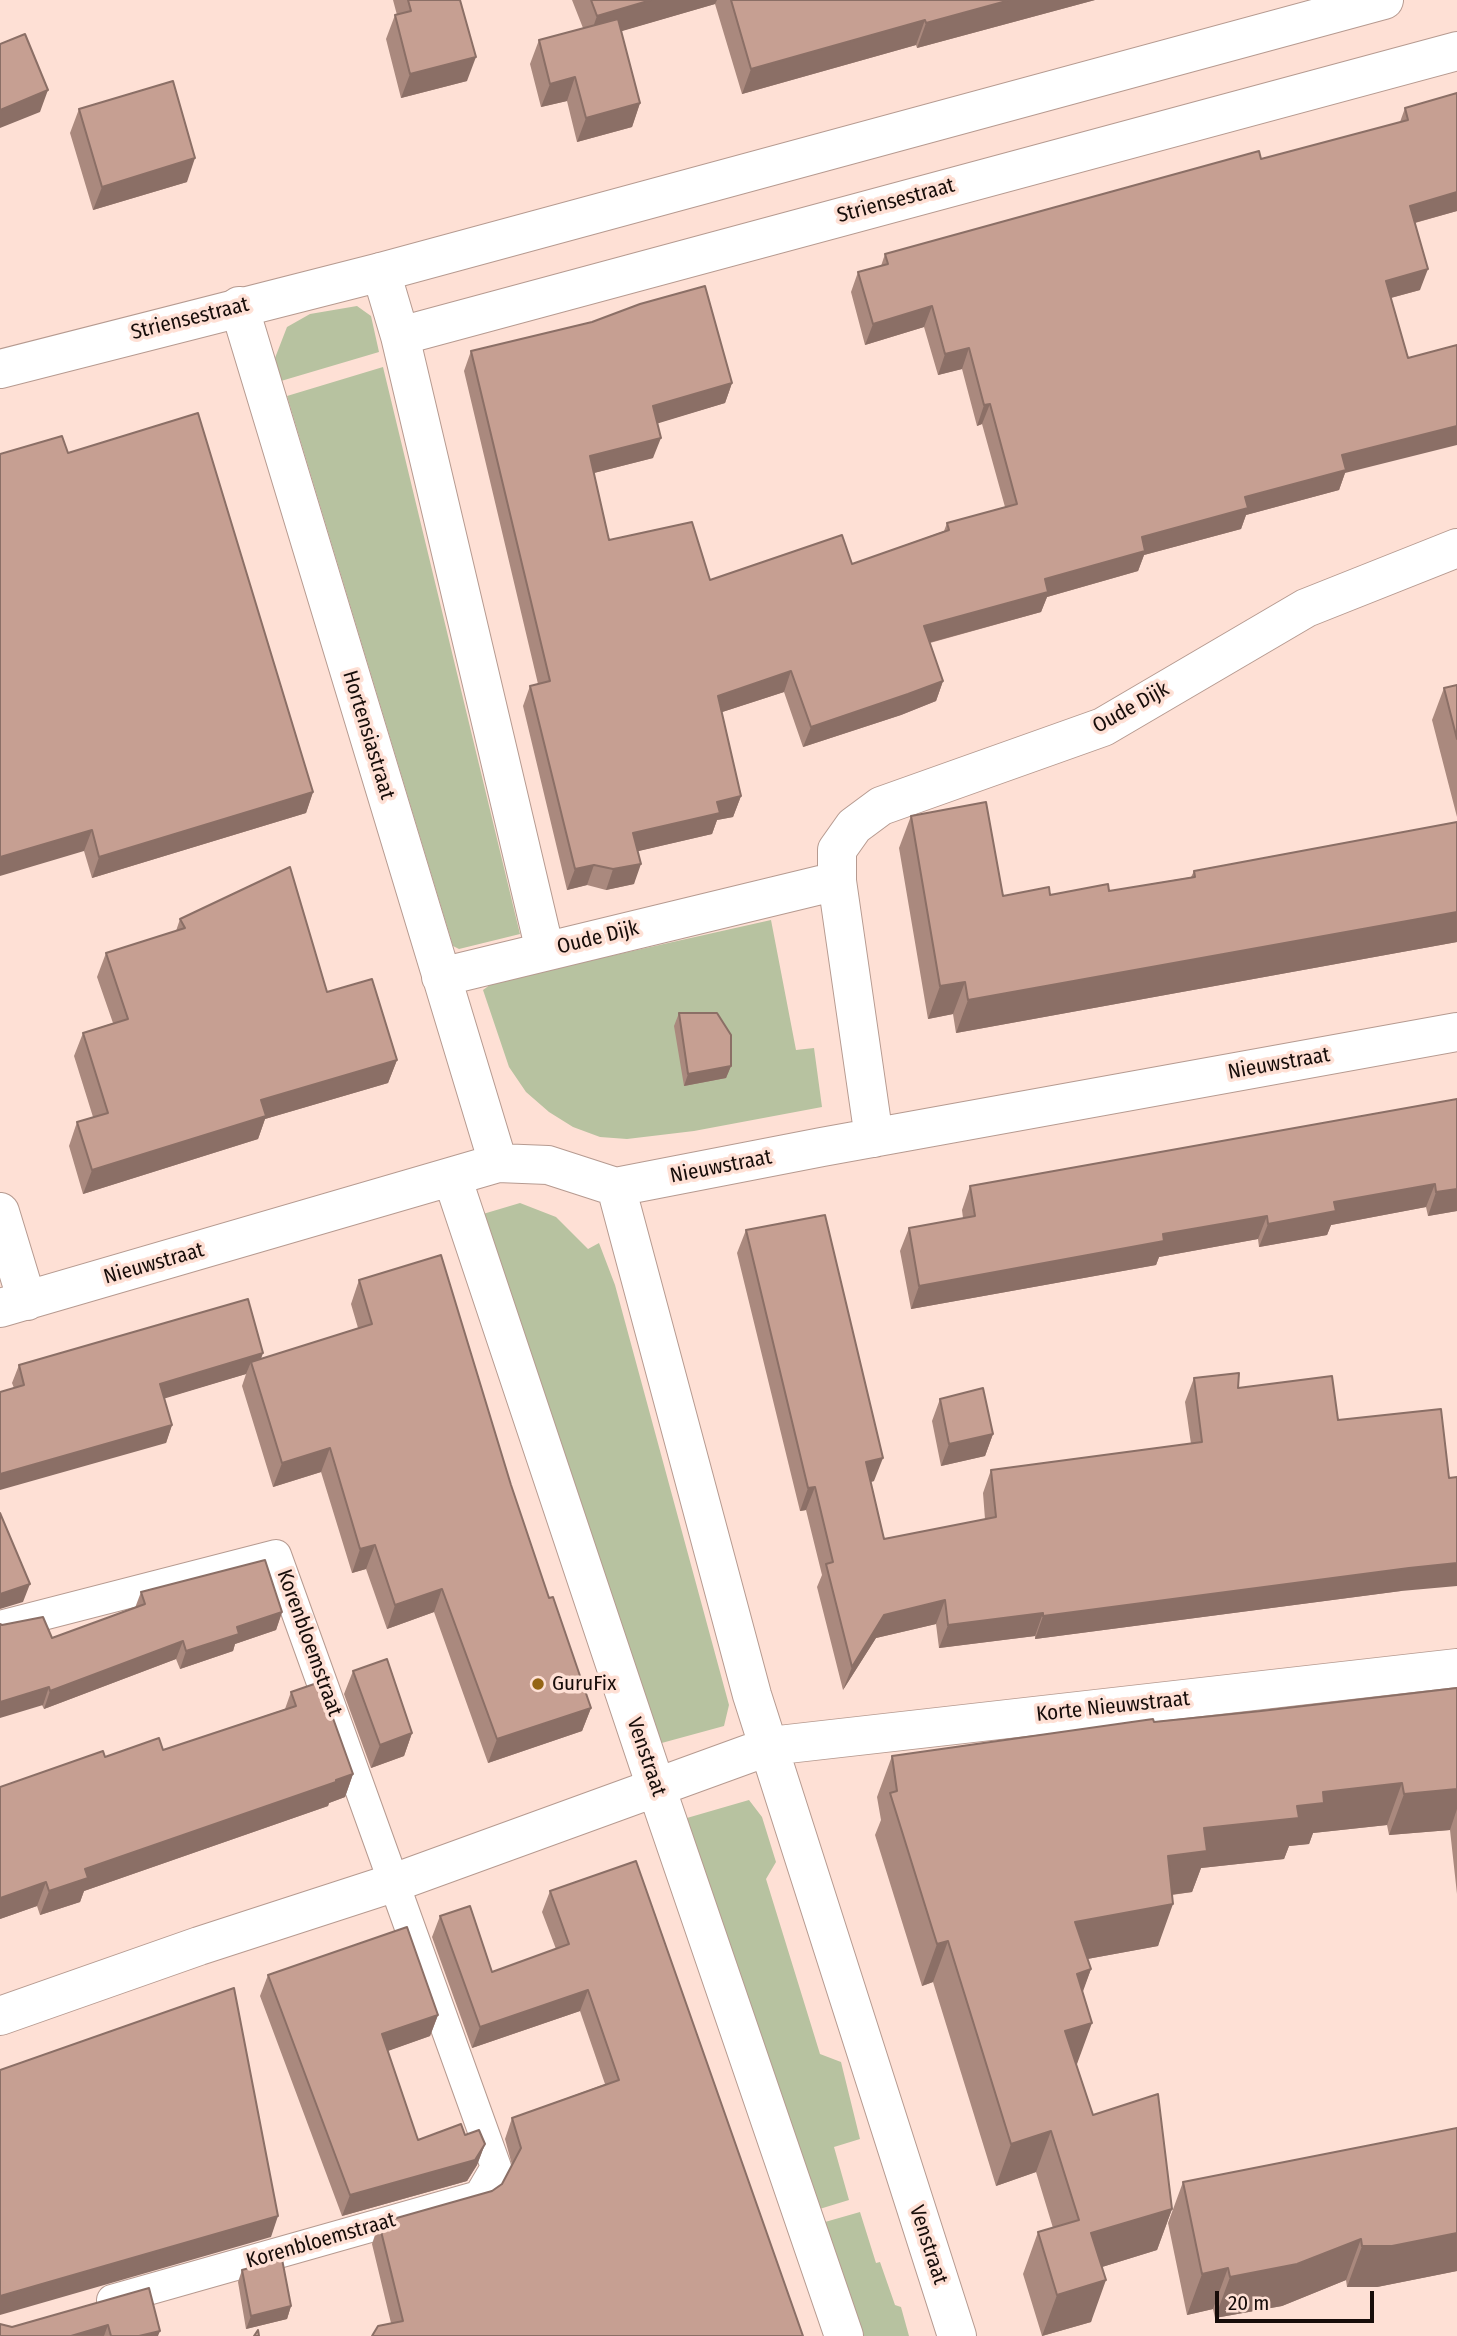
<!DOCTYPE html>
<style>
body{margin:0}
#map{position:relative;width:1457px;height:2336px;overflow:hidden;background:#fee0d5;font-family:"Fira Sans Condensed",sans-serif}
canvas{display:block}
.scale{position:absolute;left:1215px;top:2291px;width:159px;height:32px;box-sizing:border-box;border:4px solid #170d0a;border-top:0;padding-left:9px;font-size:21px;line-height:24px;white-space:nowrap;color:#170d0a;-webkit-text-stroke:5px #fee0d5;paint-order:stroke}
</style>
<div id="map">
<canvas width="1457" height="2336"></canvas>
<div class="scale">20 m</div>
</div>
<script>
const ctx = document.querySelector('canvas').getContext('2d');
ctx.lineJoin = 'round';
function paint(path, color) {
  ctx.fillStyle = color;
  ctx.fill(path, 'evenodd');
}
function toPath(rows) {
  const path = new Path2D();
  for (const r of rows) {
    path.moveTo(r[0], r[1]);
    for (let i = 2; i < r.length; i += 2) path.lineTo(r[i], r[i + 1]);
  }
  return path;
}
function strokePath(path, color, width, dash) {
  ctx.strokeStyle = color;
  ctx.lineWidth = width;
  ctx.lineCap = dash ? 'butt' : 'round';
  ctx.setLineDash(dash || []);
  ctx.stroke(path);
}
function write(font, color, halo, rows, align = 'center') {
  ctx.font = font + ' "Fira Sans Condensed",sans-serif';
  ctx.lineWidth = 7;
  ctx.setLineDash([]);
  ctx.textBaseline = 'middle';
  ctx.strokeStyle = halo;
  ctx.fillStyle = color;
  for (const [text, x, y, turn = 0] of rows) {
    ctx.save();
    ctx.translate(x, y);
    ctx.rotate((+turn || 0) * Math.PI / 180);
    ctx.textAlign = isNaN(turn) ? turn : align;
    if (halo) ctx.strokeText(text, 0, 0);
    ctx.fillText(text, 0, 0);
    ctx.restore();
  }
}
paint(toPath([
 [357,306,371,316,379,352,281,381,275,358,287,327,310,314],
 [383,367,520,934,459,949,453,946,287,396],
 [771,920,796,1050,814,1048,822,1107,694,1131,627,1139,600,1137,573,1127,549,1112,526,1092,509,1067,483,990,494,982],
 [520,1203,556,1217,588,1249,599,1243,615,1285,729,1705,724,1726,658,1744,483,1214],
 [749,1800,762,1817,776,1862,766,1879,820,2054,841,2062,860,2139,834,2147,849,2200,813,2211,680,1820],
 [860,2212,876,2263,880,2262,895,2305,901,2307,909,2336,857,2336,818,2224]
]), '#b7c2a0');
const lane = toPath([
 [0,1626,276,1555,496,2167,479,2196,112,2300]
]);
const street = toPath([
 [381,272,400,336,1457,51],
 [239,306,498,1163],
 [400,336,545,951],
 [441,977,837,881],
 [874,1138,837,881,837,850,854,826,881,806,1103,727,1306,608,1457,548],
 [452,1177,656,1787,844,2336],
 [616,1187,752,1695,957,2336],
 [0,1212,27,1301],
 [0,1308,498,1163,548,1165,616,1187,822,1147,1457,1032],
 [0,2016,199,1946,396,1882,770,1746,1457,1668]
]);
const secondary = toPath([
 [0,369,381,272,1384,0]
]);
strokePath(lane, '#b69a90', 32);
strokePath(street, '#b69a90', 40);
strokePath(secondary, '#b69a90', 40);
strokePath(lane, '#fff', 30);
strokePath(street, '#fff', 38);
strokePath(secondary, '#fff', 38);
paint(toPath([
 [393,0,460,0,467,81,401,98,386,39,395,15,397,15],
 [572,0,1095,0,917,48,916,45,742,94,715,4,621,31,640,103,632,127,577,142,567,101,541,107,530,64,539,40,583,28],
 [1457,93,1457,211,1415,223,1420,290,1391,298,1345,473,1339,490,1246,515,1241,529,1144,555,1138,571,1047,597,1041,612,930,643,943,681,936,701,901,715,803,747,784,692,722,712,741,796,733,817,717,820,712,834,638,851,634,884,606,890,587,885,567,890,523,706,530,686,538,684,464,371,471,351,732,383,725,403,657,423,653,458,594,473,609,540,710,580,852,564,944,531,947,523,1005,507,982,424,977,426,962,369,938,375,924,327,865,345,851,292,858,272,881,266,885,254,1261,159,1400,122,1405,108],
 [79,109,187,182,93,210,70,133],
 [68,453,313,792,306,813,92,878,84,851],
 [1457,685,1457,817,1432,720,1444,688],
 [911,816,1003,896,1050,895,1109,891,1191,877,1194,871,1457,822,1457,942,956,1033,953,1014,928,1019,899,848],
 [180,919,327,992,397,1060,388,1083,265,1119,258,1139,83,1194,69,1146,77,1122,93,1117,74,1056,83,1033,113,1023,97,977,106,953,176,931],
 [679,1013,731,1066,726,1078,684,1086,674,1026],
 [1457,1099,1457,1211,1428,1216,1426,1207,1331,1225,1327,1235,1259,1247,1258,1239,1159,1257,1156,1265,911,1309,900,1251,909,1228,963,1218,962,1210,970,1186],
 [746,1230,874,1481,871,1482,884,1539,985,1519,983,1493,991,1470,1191,1444,1185,1402,1194,1378,1238,1388,1338,1420,1401,1591,1035,1639,1035,1636,939,1648,936,1624,876,1638,843,1690,817,1587,822,1575,806,1510,800,1511,737,1253],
 [359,1280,511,1485,549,1598,591,1708,582,1731,488,1763,434,1612,387,1629,366,1569,352,1573,321,1472,273,1487,242,1386,246,1374,164,1398,172,1425,166,1443,14,1388,12,1383,19,1365,261,1359,358,1328,351,1304],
 [940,1399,993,1434,985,1456,941,1466,932,1421],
 [141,1592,282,1612,276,1630,235,1644,233,1651,180,1669,176,1659,44,1709,2,1625,52,1638,135,1608],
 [353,1671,412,1733,404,1756,371,1768,344,1694],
 [1457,1688,1457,1894,1450,1830,1389,1835,1387,1825,1313,1833,1309,1844,1289,1846,1284,1859,1201,1868,1192,1892,1172,1895,1158,1946,1087,1959,1091,1969,1082,1992,1077,2064,1076,2064,1093,2115,1172,2209,1157,2250,1102,2267,1091,2322,1042,2336,1023,2274,1038,2232,1053,2228,1036,2172,996,2186,933,1982,922,1986,875,1835,881,1820,877,1797,892,1756,1154,1722,1261,1711],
 [291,1692,353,1774,345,1797,329,1803,328,1806,84,1891,80,1902,40,1915,37,1906,0,1919,0,1787,105,1757,163,1750,285,1709],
 [550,1891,803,2336,391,2323,372,2244,379,2223,492,2191,502,2184,512,2165,505,2139,512,2118,605,2084,580,2011,472,2048,432,1937,440,1916,492,1972,556,1949,542,1912],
 [268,1975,438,2015,430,2036,387,2051,418,2140,465,2135,485,2144,477,2165,467,2181,342,2216,260,1996],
 [1457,2128,1457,2271,1377,2287,1347,2287,1346,2280,1282,2306,1215,2318,1213,2309,1187,2315,1168,2223,1183,2182],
 [242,2270,291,2306,287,2319,246,2329,238,2282],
 [149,2288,158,2336,0,2336,12,2327]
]), '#aa897e');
paint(toPath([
 [651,0,717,0,715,4,588,41,597,16],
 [1010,0,1095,0,917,48,926,23],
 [925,20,916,45,742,94,751,69],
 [476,57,467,81,401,98,410,74],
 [575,77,567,101,541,107,550,84],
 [48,90,40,112,0,128,0,110],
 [640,103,632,127,577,142,586,118],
 [195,158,187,182,93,210,102,187],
 [1457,192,1457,211,1403,226,1410,206],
 [1428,269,1420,290,1379,301,1386,281],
 [932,306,924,327,865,345,873,324],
 [969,348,962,369,938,375,945,354],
 [732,383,725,403,646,427,653,406],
 [990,404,982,424,977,426,984,405],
 [1457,426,1457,445,1345,473,1339,490,1246,515,1241,529,1144,555,1138,571,1047,597,1041,612,917,646,924,626,1142,537,1245,497,1342,455],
 [661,438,653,458,582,476,590,456],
 [791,671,784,692,710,716,718,696],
 [943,681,936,701,901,715,803,747,811,727],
 [313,792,306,813,92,878,99,857],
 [741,796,733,817,717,820,712,834,626,854,633,833,717,802],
 [92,830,84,851,0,876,0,857],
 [641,864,634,884,606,890,613,869],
 [594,865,587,885,567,890,575,869],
 [1457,912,1457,942,956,1033,968,1000],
 [965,982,953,1014,928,1019,940,986],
 [397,1060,388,1083,265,1119,258,1139,83,1194,92,1170,261,1100],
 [731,1066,726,1078,684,1086,688,1074],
 [1435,1184,1426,1207,1331,1225,1327,1235,1259,1247,1268,1224,1334,1202],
 [1457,1189,1457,1211,1428,1216,1436,1192],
 [1267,1216,1258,1239,1159,1257,1156,1265,911,1309,919,1286,1163,1234],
 [263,1353,257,1371,251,1362,246,1374,153,1402,160,1384],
 [172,1425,166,1443,0,1490,0,1474],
 [993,1434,985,1456,941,1466,949,1444],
 [330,1448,321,1472,273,1487,282,1463],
 [883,1458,874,1481,858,1485,866,1462],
 [815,1487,806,1510,800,1511,808,1488],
 [375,1545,366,1569,352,1573,360,1549],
 [1457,1563,1457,1586,1401,1591,1035,1639,1043,1616,1409,1568],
 [30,1584,23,1602,0,1609,0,1594],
 [442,1589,434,1612,387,1629,395,1605],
 [945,1600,936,1624,876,1638,843,1690,852,1667,884,1615],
 [282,1612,276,1630,235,1644,233,1651,180,1669,186,1651,237,1627],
 [1043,1613,1035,1636,939,1648,948,1625],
 [183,1641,176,1659,44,1709,50,1691],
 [49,1687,43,1705,0,1718,0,1702],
 [591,1708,582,1731,488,1763,497,1739],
 [412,1733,404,1756,371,1768,380,1745],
 [353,1774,345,1797,329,1803,328,1806,84,1891,80,1902,40,1915,49,1891,85,1869],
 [1402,1783,1387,1825,1313,1833,1309,1844,1289,1846,1284,1859,1201,1868,1192,1892,1153,1897,1168,1856,1204,1828,1297,1806,1323,1792],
 [1457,1789,1457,1809,1450,1830,1389,1835,1404,1794],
 [46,1882,37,1906,0,1919,0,1898],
 [1173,1904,1158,1946,1060,1964,1075,1922],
 [948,1941,933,1982,922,1986,937,1944],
 [1091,1969,1076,2011,1077,1974],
 [588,1990,580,2011,472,2048,480,2027],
 [438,2015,430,2036,374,2056,382,2034],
 [1092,2023,1077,2064,1050,2072,1065,2031],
 [1051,2131,1036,2172,996,2186,1011,2144],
 [485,2144,477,2165,467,2181,342,2216,350,2195],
 [1172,2209,1157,2250,1076,2275,1091,2233],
 [278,2216,271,2237,0,2315,0,2296],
 [1457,2233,1457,2271,1377,2287,1347,2287,1362,2246],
 [1361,2239,1346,2280,1282,2306,1215,2318,1230,2277],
 [1228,2268,1213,2309,1187,2315,1202,2274],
 [1106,2280,1091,2322,1042,2336,1057,2295],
 [291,2306,287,2319,246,2329,251,2316],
 [108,2325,104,2336,71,2336],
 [160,2331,158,2336,139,2336]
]), '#8b6f66');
const building = toPath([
 [408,0,460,0,476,57,410,74,395,15,411,11,408,0],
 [591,0,651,0,597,16,591,0],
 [731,0,1010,0,926,23,925,20,751,69,731,0],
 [618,19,640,103,586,118,575,77,550,84,539,40,618,19],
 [25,34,48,90,0,110,0,44,25,34],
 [173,81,195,158,102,187,79,109,173,81],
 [1457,93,1457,192,1410,206,1428,269,1386,281,1408,358,1457,345,1457,426,1342,455,1346,470,1245,497,1248,508,1142,537,1145,551,1045,579,1048,592,924,626,943,681,908,694,811,727,791,671,718,696,741,796,717,802,720,813,633,833,641,864,613,869,594,865,575,869,530,686,550,681,471,351,592,322,640,304,705,286,732,383,653,406,661,438,590,456,609,540,692,522,710,580,842,535,852,564,949,530,947,523,1017,504,990,404,984,405,969,348,945,354,932,306,873,324,858,272,888,264,885,254,1259,151,1261,159,1408,120,1405,108,1457,93],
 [198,413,313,792,99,857,92,830,0,857,0,454,62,436,68,453,198,413],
 [1457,685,1457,739,1444,688,1457,685],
 [986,802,1003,896,1049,887,1050,895,1108,884,1109,891,1195,877,1194,871,1457,822,1457,912,968,1000,965,982,940,986,911,816,986,802],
 [290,867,327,992,372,979,397,1060,261,1100,266,1116,92,1170,77,1122,108,1113,83,1033,128,1019,106,953,185,928,180,919,290,867],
 [679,1013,717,1013,731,1035,731,1066,688,1074,679,1013],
 [1457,1099,1457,1189,1436,1192,1435,1184,1334,1202,1336,1211,1268,1224,1267,1216,1163,1234,1164,1241,919,1286,909,1228,975,1216,970,1186,1457,1099],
 [825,1215,883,1458,866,1462,884,1539,996,1517,991,1470,1202,1442,1194,1378,1239,1373,1238,1388,1332,1376,1338,1420,1441,1409,1449,1478,1457,1477,1457,1563,1409,1568,1043,1616,1043,1613,948,1625,945,1600,884,1615,852,1667,826,1564,833,1562,815,1487,808,1488,746,1230,825,1215],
 [441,1255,511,1485,549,1598,553,1597,591,1708,497,1739,442,1589,395,1605,375,1545,360,1549,330,1448,282,1463,251,1362,372,1324,359,1280,441,1255],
 [248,1299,263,1353,160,1384,172,1425,0,1474,0,1392,24,1385,19,1365,248,1299],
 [983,1388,993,1434,949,1444,940,1399,983,1388],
 [0,1513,30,1584,0,1594,0,1513],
 [265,1560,282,1612,237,1627,239,1634,186,1651,183,1641,50,1691,49,1687,0,1702,0,1624,2,1625,43,1617,52,1638,145,1604,141,1592,265,1560],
 [387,1659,412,1733,380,1745,353,1671,387,1659],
 [320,1682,353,1774,336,1780,336,1782,85,1869,88,1878,49,1891,46,1882,0,1898,0,1787,103,1751,105,1757,159,1738,163,1750,296,1706,291,1692,320,1682],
 [1457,1688,1457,1789,1404,1794,1402,1783,1323,1792,1324,1803,1297,1806,1299,1818,1204,1828,1207,1851,1168,1856,1173,1904,1075,1922,1091,1969,1077,1974,1092,2023,1065,2031,1093,2115,1158,2094,1172,2209,1091,2233,1106,2280,1057,2295,1038,2232,1079,2220,1051,2131,1011,2144,948,1941,937,1944,890,1793,897,1791,892,1756,1153,1719,1154,1722,1261,1711,1457,1688],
 [636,1861,803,2336,372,2336,378,2326,403,2321,379,2223,492,2191,502,2184,521,2148,512,2118,619,2080,588,1990,480,2027,440,1916,470,1906,492,1972,569,1944,550,1891,636,1861],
 [407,1927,438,2015,382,2034,418,2140,461,2124,465,2135,479,2130,485,2144,475,2160,350,2195,268,1975,407,1927],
 [234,1988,278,2216,0,2296,0,2070,234,1988],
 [1457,2128,1457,2233,1392,2246,1362,2246,1361,2239,1297,2264,1230,2277,1228,2268,1202,2274,1183,2182,1457,2128],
 [282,2259,291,2306,251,2316,242,2270,282,2259],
 [149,2288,160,2331,139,2336,111,2336,108,2325,71,2336,0,2336,0,2324,12,2327,149,2288],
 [258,2330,259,2336,254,2336,258,2330]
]);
paint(building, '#c69f92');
strokePath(building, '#8b6f66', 2);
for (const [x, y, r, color] of [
 [538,1684,7,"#956515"]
]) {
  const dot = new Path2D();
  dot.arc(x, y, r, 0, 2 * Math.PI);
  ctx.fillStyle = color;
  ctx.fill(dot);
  strokePath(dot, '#fee0d5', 2.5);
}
write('21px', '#170d0a', '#fee0d5', [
 ["Striensestraat",896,201,-15],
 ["Striensestraat",190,319,-14],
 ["Oude Dijk",1131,708,-29],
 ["Hortensiastraat",368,735,73],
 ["Oude Dijk",598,938,-14],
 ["Nieuwstraat",1279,1064,-10],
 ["Nieuwstraat",721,1167,-11],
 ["Nieuwstraat",154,1264,-16],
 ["Korenbloemstraat",309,1643,70],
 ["Korte Nieuwstraat",1113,1707,-6],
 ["Venstraat",646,1757,71],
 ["Korenbloemstraat",321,2241,-16],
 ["Venstraat",928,2245,72]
]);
write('21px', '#170d0a', '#fee0d5', [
 ["GuruFix",552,1684]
], 'left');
</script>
